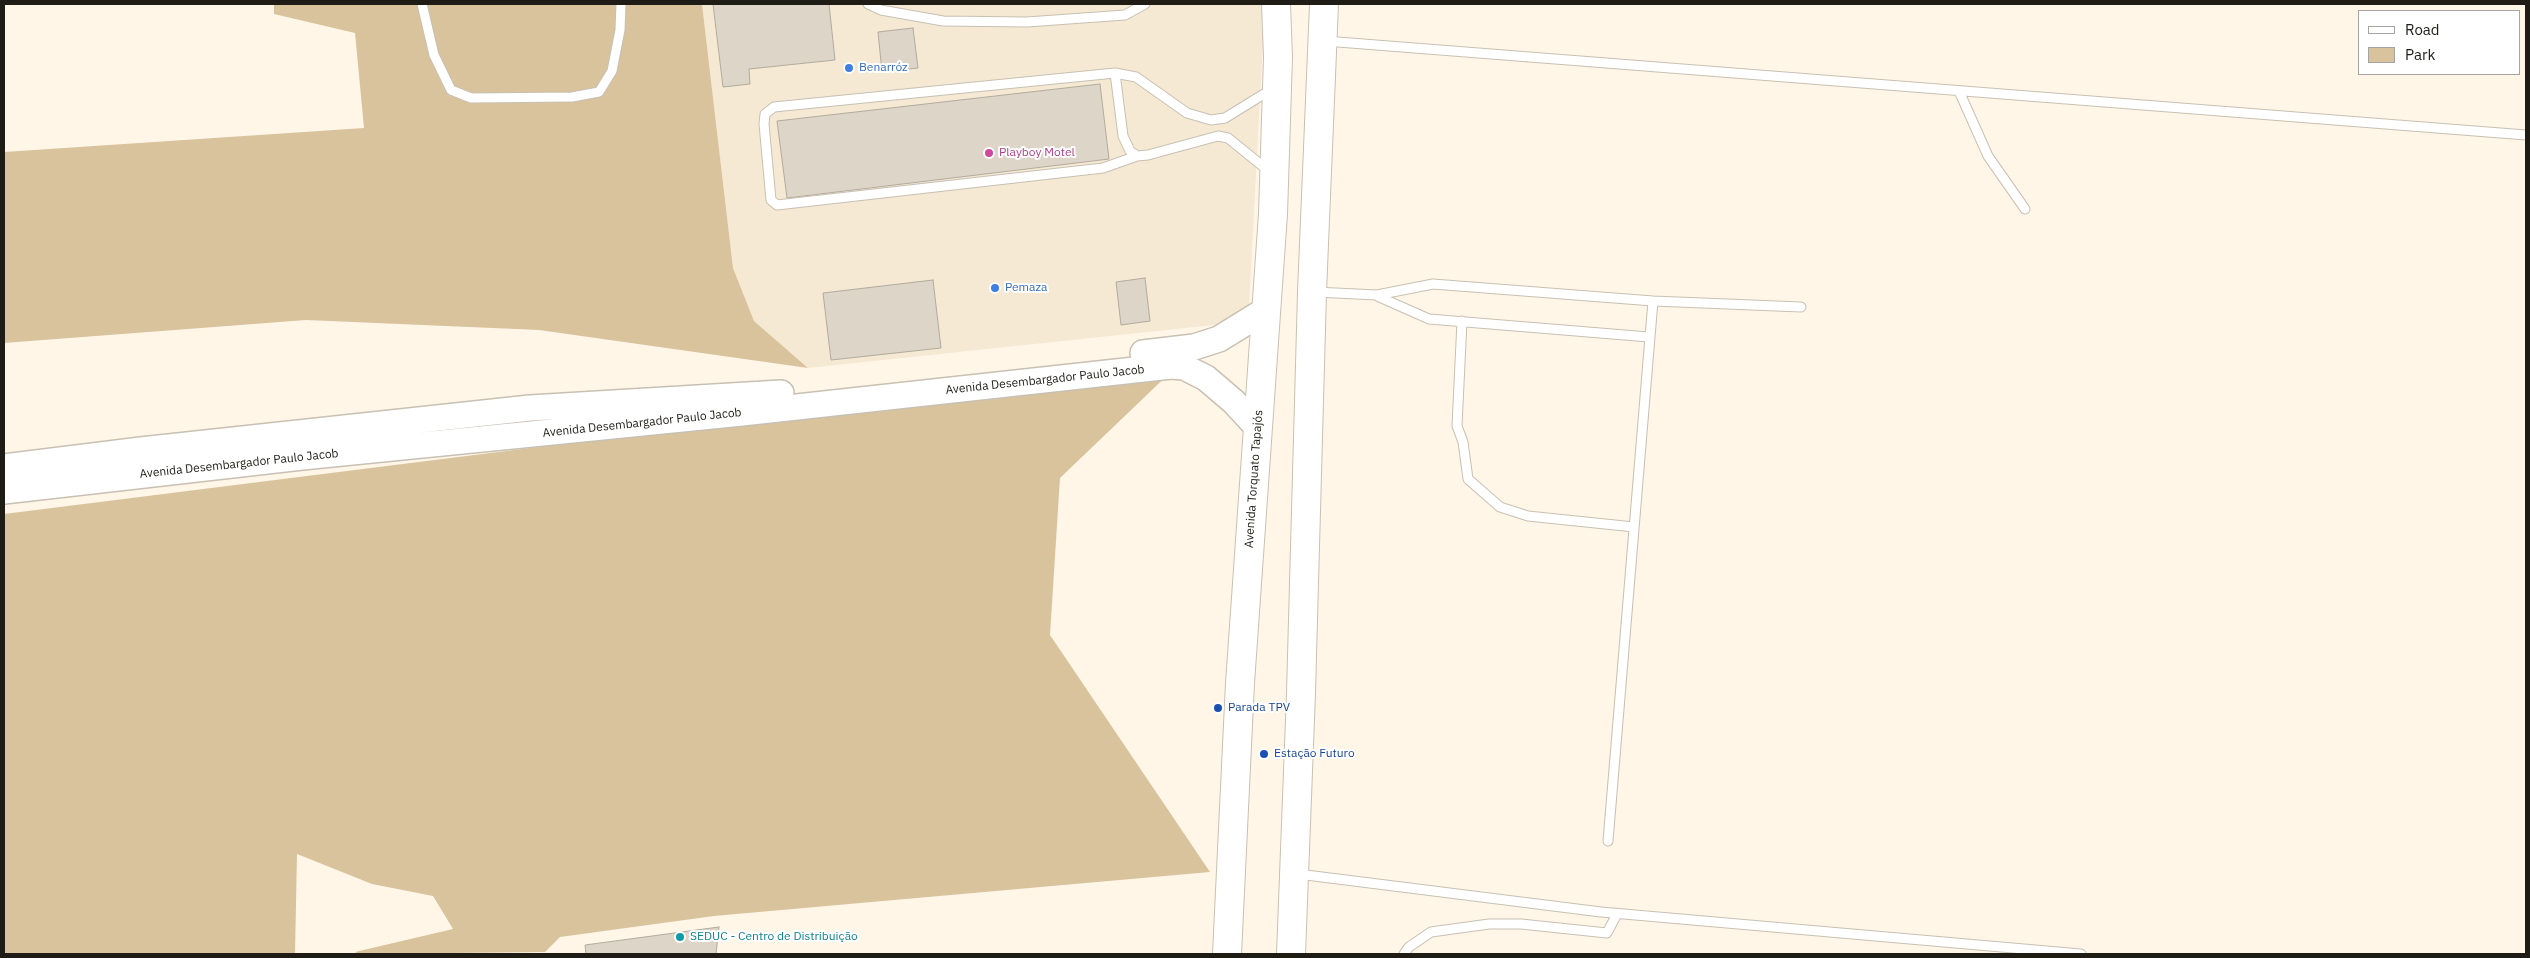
<!DOCTYPE html>
<meta charset="utf-8">
<style>
body{margin:0}
#map{position:relative;width:2530px;height:958px;overflow:hidden;background:#fff6e8;font-family:"IBM Plex Sans",sans-serif}
canvas{display:block}
.frame{position:absolute;inset:0;border:5px solid #1f1c16;pointer-events:none}
.legend{position:absolute;left:2358px;top:10px;width:162px;height:65px;box-sizing:border-box;background:#fff;border:1px solid #a5a4a2;margin:0;padding:6px 9px;list-style:none;font-size:15px;color:#1f1c16}
.legend li{display:flex;align-items:center;gap:10px;height:25px}
.legend b{width:25px;border:1px solid #a5a4a2}
</style>
<div id="map">
<canvas width="2530" height="958"></canvas>
<div class="frame"></div>
<ul class="legend">
<li><b style="height:6px;background:#fff"></b>Road</li>
<li><b style="height:14px;background:#d9c39d"></b>Park</li>
</ul>
</div>
<script>
const ctx = document.querySelector('canvas').getContext('2d');
ctx.lineJoin = 'round';
function paint(path, color) {
  ctx.fillStyle = color;
  ctx.fill(path, 'evenodd');
}
function toPath(rows) {
  const path = new Path2D();
  for (const r of rows) {
    path.moveTo(r[0], r[1]);
    for (let i = 2; i < r.length; i += 2) path.lineTo(r[i], r[i + 1]);
  }
  return path;
}
function strokePath(path, color, width, dash) {
  ctx.strokeStyle = color;
  ctx.lineWidth = width;
  ctx.lineCap = dash ? 'butt' : 'round';
  ctx.setLineDash(dash || []);
  ctx.stroke(path);
}
function write(font, color, halo, rows, align = 'center') {
  ctx.font = font + ' "IBM Plex Sans",sans-serif';
  ctx.lineWidth = 4;
  ctx.setLineDash([]);
  ctx.textBaseline = 'middle';
  ctx.strokeStyle = halo;
  ctx.fillStyle = color;
  for (const [text, x, y, turn = 0] of rows) {
    ctx.save();
    ctx.translate(x, y);
    ctx.rotate((+turn || 0) * Math.PI / 180);
    ctx.textAlign = isNaN(turn) ? turn : align;
    if (halo) ctx.strokeText(text, 0, 0);
    ctx.fillText(text, 0, 0);
    ctx.restore();
  }
}
paint(toPath([
 [702,4,1265,4,1249,307,1214,325,808,368,754,321,733,268]
]), '#f5e9d4');
paint(toPath([
 [274,4,702,4,733,268,754,321,808,368,539,330,306,320,4,343,4,152,364,128,355,33,274,14],
 [1176,367,1060,478,1050,635,1210,872,714,916,560,937,545,952,359,954,355,952,453,929,433,896,372,884,297,854,295,954,4,954,4,514]
]), '#d9c39d');
const building = toPath([
 [713,4,829,4,835,60,749,69,750,84,723,87,713,4],
 [913,28,918,68,882,72,878,32,913,28],
 [1100,84,1109,159,787,198,777,121,1100,84],
 [1145,278,1150,321,1121,325,1116,282,1145,278],
 [933,280,941,348,831,360,823,293,933,280],
 [719,927,716,954,586,954,585,945,719,927]
]);
paint(building, '#ddd5c7');
strokePath(building, '#b3ab9d', 1);
const lane = toPath([
 [422,4,434,55,451,90,471,98,572,97,599,92,612,71,620,30,621,4],
 [868,4,881,10,943,21,1027,22,1125,15,1145,4],
 [1325,41,2526,135],
 [1115,73,1123,136,1130,151,1137,156,1148,155,1218,136,1228,138,1270,172],
 [1959,91,1988,156,2025,209],
 [1137,156,1103,168,777,205,771,200,764,124,765,114,774,107,1115,73,1136,77,1187,113,1211,120,1225,118,1272,89],
 [1315,292,1377,295,1433,284,1653,301,1801,307],
 [1377,296,1429,319,1649,337],
 [1462,321,1457,426,1463,442,1468,479,1500,507,1528,516,1634,527],
 [1608,841,1653,301],
 [1298,874,1601,912,2081,954],
 [1404,954,1409,947,1431,932,1489,924,1521,924,1607,933,1617,914]
]);
const secondary = toPath([
 [1143,353,1194,347,1219,339,1266,310],
 [4,467,141,450,530,408,781,393],
 [4,491,302,457,742,413,1171,366,1184,367,1206,378,1234,402,1258,428]
]);
const highway = toPath([
 [1227,954,1240,683,1273,214,1278,57,1276,4],
 [1291,954,1301,693,1312,292,1324,4]
]);
strokePath(lane, '#c8c0b2', 11);
strokePath(secondary, '#c8c0b2', 28);
strokePath(highway, '#c8c0b2', 30);
strokePath(lane, '#fff', 9);
strokePath(secondary, '#fff', 25);
strokePath(highway, '#fff', 28);
for (const [x, y, r, color] of [
 [849,68,5,"#3f7fe0"],
 [989,153,5,"#d1479c"],
 [995,288,5,"#3f7fe0"],
 [1218,708,5,"#1a4fb4"],
 [1264,754,5,"#1a4fb4"],
 [680,937,5,"#0f9aa8"]
]) {
  const dot = new Path2D();
  dot.arc(x, y, r, 0, 2 * Math.PI);
  ctx.fillStyle = color;
  ctx.fill(dot);
  strokePath(dot, '#fff', 2);
}
write('12px', '#366cbe', '#fff', [
 ["Benarróz",859,68],
 ["Pemaza",1005,288]
], 'left');
write('12px', '#b23c85', '#fff', [
 ["Playboy Motel",999,153]
], 'left');
write('12px', '#1f1c16', '#fff', [
 ["Avenida Desembargador Paulo Jacob",1045,380,-6],
 ["Avenida Desembargador Paulo Jacob",642,423,-6],
 ["Avenida Desembargador Paulo Jacob",239,464,-6],
 ["Avenida Torquato Tapajós",1254,479,-86]
]);
write('12px', '#164399', '#fff', [
 ["Parada TPV",1228,708],
 ["Estação Futuro",1274,754]
], 'left');
write('12px', '#0d838f', '#fff', [
 ["SEDUC - Centro de Distribuição",690,937]
], 'left');
</script>
